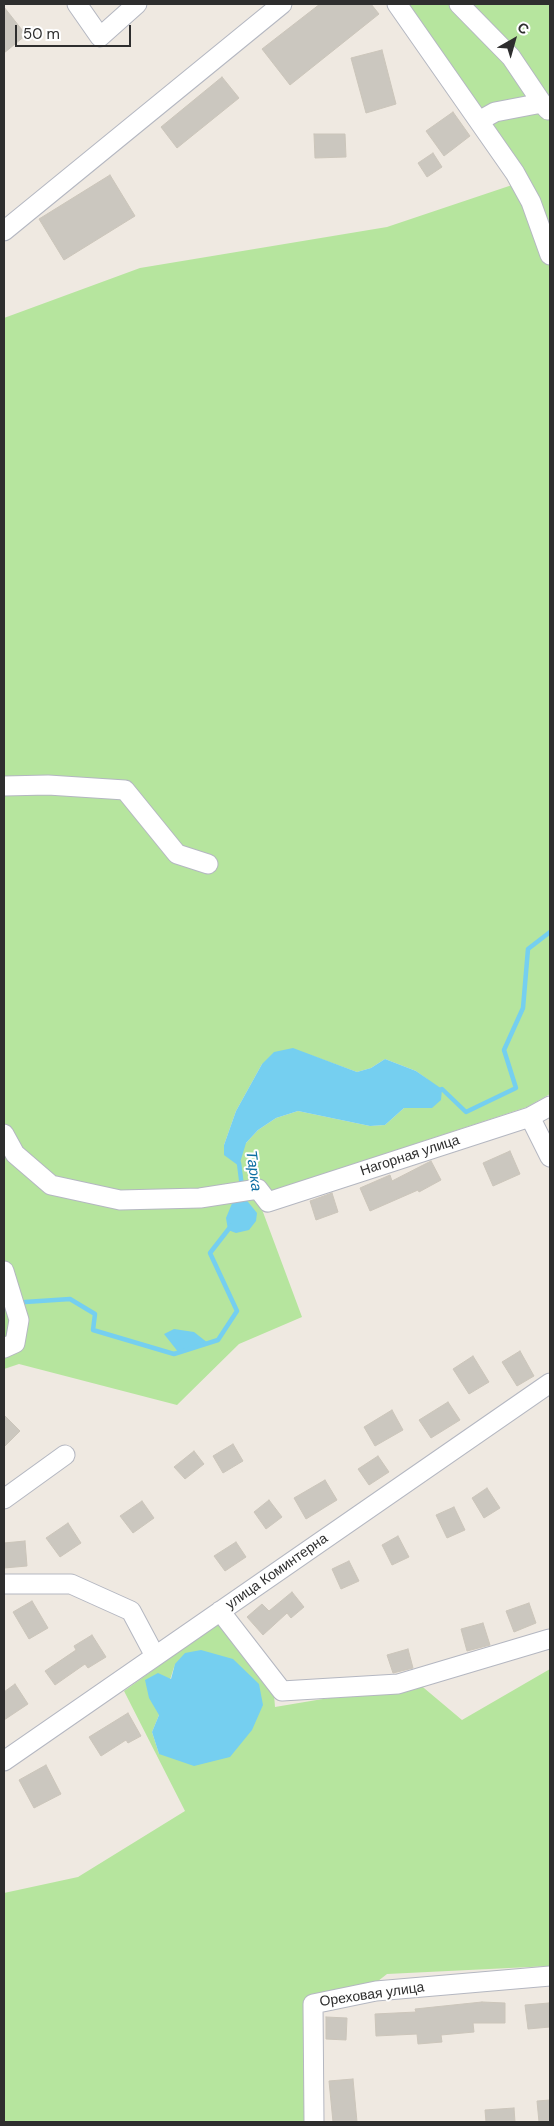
<!DOCTYPE html>
<meta charset="utf-8">
<style>
body{margin:0}
#map{position:relative;width:554px;height:2126px;overflow:hidden;background:#efe9e1;font-family:"DM Sans",sans-serif}
canvas{display:block}
.frame{position:absolute;inset:0;border:5px solid #2e2e2e;pointer-events:none}
.north{position:absolute;left:489px;top:15px;width:50px;height:50px;-webkit-text-stroke:4px #fff;paint-order:stroke;rotate:38deg;font-size:14px;font-weight:700;line-height:20px;text-align:center;color:#2e2e2e}
.north::after{content:'';display:block;margin:auto;width:18px;height:22px;background:#2e2e2e;clip-path:polygon(50% 0,100% 100%,50% 72%,0 100%)}
.scale{position:absolute;left:15px;top:25px;width:116px;height:22px;box-sizing:border-box;border:2px solid #2e2e2e;border-top:0;padding-left:6px;font-size:15px;line-height:18px;white-space:nowrap;color:#2e2e2e;-webkit-text-stroke:4px #fff;paint-order:stroke}
</style>
<div id="map">
<canvas width="554" height="2126"></canvas>
<div class="frame"></div>
<div class="north">С</div>
<div class="scale">50 m</div>
</div>
<script>
const ctx = document.querySelector('canvas').getContext('2d');
ctx.lineJoin = 'round';
function paint(path, color) {
  ctx.fillStyle = color;
  ctx.fill(path, 'evenodd');
}
function toPath(rows) {
  const path = new Path2D();
  for (const r of rows) {
    path.moveTo(r[0], r[1]);
    for (let i = 2; i < r.length; i += 2) path.lineTo(r[i], r[i + 1]);
  }
  return path;
}
function strokePath(path, color, width, dash) {
  ctx.strokeStyle = color;
  ctx.lineWidth = width;
  ctx.lineCap = dash ? 'butt' : 'round';
  ctx.setLineDash(dash || []);
  ctx.stroke(path);
}
function write(font, color, halo, rows, align = 'center') {
  ctx.font = font + ' "DM Sans",sans-serif';
  ctx.lineWidth = 4;
  ctx.setLineDash([]);
  ctx.textBaseline = 'middle';
  ctx.strokeStyle = halo;
  ctx.fillStyle = color;
  for (const [text, x, y, turn = 0] of rows) {
    ctx.save();
    ctx.translate(x, y);
    ctx.rotate((+turn || 0) * Math.PI / 180);
    ctx.textAlign = isNaN(turn) ? turn : align;
    if (halo) ctx.strokeText(text, 0, 0);
    ctx.fillText(text, 0, 0);
    ctx.restore();
  }
}
paint(toPath([
 [407,4,550,4,550,1094,527,1107,257,1196,302,1317,239,1344,177,1405,19,1364,4,1369,4,318,140,268,387,227,524,181],
 [310,1055,357,1072,371,1068,385,1059,416,1071,427,1079,432,1108,404,1108,385,1125,370,1126,298,1111,276,1118,258,1130,246,1143,224,1145,236,1111,262,1064],
 [220,1622,274,1694,275,1707,418,1683,462,1720,550,1669,550,1966,387,1974,373,1985,308,1999,308,2122,4,2122,4,1893,78,1877,185,1811,124,1691],
 [175,1664,159,1754,152,1732,159,1715]
]), '#b6e59e');
paint(toPath([
 [293,1048,357,1072,371,1068,385,1059,416,1071,442,1089,441,1100,432,1108,404,1108,385,1125,370,1126,298,1111,276,1118,258,1130,246,1143,239,1166,224,1155,224,1145,236,1111,262,1064,274,1052],
 [244,1197,257,1213,256,1221,249,1230,236,1233,228,1230,226,1218,233,1201],
 [174,1329,194,1332,208,1343,179,1353,164,1334],
 [201,1650,233,1659,259,1684,263,1705,252,1730,230,1757,194,1766,159,1754,152,1732,159,1715,149,1698,145,1680,158,1673,171,1679,175,1664,185,1653]
]), '#75cff0');
strokePath(toPath([
 [438,1091,442,1089,466,1112,516,1088,504,1050,523,1008,528,949,550,932],
 [239,1163,242,1187],
 [19,1306,25,1302,70,1299,95,1314,93,1330,174,1354,218,1340,237,1311,210,1253,231,1226]
]), '#75cff0', 4.5);
const building = toPath([
 [320,4,371,4,379,14,290,85,262,49,320,4],
 [4,7,26,35,4,53,4,7],
 [382,50,396,104,366,113,351,58,382,50],
 [222,77,239,98,177,148,161,127,222,77],
 [453,112,470,136,444,156,426,131,453,112],
 [314,134,345,134,346,157,315,158,314,134],
 [433,153,442,167,427,177,418,163,433,153],
 [110,175,135,216,64,260,39,219,110,175],
 [510,1151,520,1174,493,1186,483,1163,510,1151],
 [431,1161,441,1180,419,1192,418,1190,370,1211,360,1188,390,1175,392,1181,431,1161],
 [332,1193,338,1212,316,1220,310,1201,332,1193],
 [520,1351,534,1376,517,1386,502,1362,520,1351],
 [473,1356,489,1382,469,1394,453,1369,473,1356],
 [448,1402,460,1420,431,1438,419,1420,448,1402],
 [392,1410,403,1430,375,1446,364,1427,392,1410],
 [4,1415,20,1431,4,1447,4,1415],
 [233,1444,243,1461,223,1473,213,1456,233,1444],
 [194,1451,204,1464,185,1479,174,1467,194,1451],
 [378,1456,389,1472,369,1485,358,1469,378,1456],
 [325,1480,337,1500,306,1519,294,1498,325,1480],
 [487,1488,500,1508,484,1518,472,1498,487,1488],
 [269,1500,282,1517,266,1529,254,1512,269,1500],
 [142,1501,154,1518,133,1533,120,1516,142,1501],
 [454,1507,465,1530,447,1538,436,1515,454,1507],
 [68,1523,81,1543,60,1557,46,1538,68,1523],
 [398,1536,409,1557,392,1565,382,1545,398,1536],
 [25,1541,27,1566,4,1568,4,1543,25,1541],
 [236,1542,246,1557,225,1571,214,1556,236,1542],
 [349,1561,359,1581,341,1589,332,1569,349,1561],
 [292,1592,304,1607,291,1618,287,1613,263,1635,247,1617,262,1604,269,1611,292,1592],
 [32,1601,48,1628,29,1639,13,1612,32,1601],
 [529,1603,536,1623,514,1632,506,1611,529,1603],
 [483,1623,490,1645,467,1651,461,1629,483,1623],
 [92,1635,106,1657,88,1668,85,1664,55,1685,45,1671,76,1650,74,1646,92,1635],
 [408,1649,413,1668,393,1673,387,1655,408,1649],
 [15,1684,28,1704,4,1720,4,1692,15,1684],
 [128,1713,141,1736,128,1743,126,1740,101,1756,89,1737,128,1713],
 [46,1765,61,1794,34,1808,19,1780,46,1765],
 [482,2002,505,2003,505,2023,473,2023,474,2032,441,2035,442,2042,418,2044,417,2034,376,2036,375,2014,416,2012,415,2009,482,2002],
 [549,2003,550,2027,528,2029,525,2005,549,2003],
 [326,2017,347,2018,346,2040,326,2039,326,2017],
 [353,2079,357,2122,333,2122,329,2081,353,2079],
 [550,2100,550,2122,539,2122,537,2101,550,2100],
 [514,2108,515,2122,486,2122,485,2110,514,2108]
]);
paint(building, '#cbc7bf');
strokePath(building, '#cbc5ba', 1);
const minor = toPath([
 [77,4,100,37,137,4],
 [397,4,515,173,531,202,550,255],
 [459,4,511,57,542,103],
 [479,121,495,112,542,103,548,110],
 [4,231,282,4],
 [4,786,48,785,125,790,177,854,208,864],
 [530,1117,550,1157],
 [4,1134,15,1154,51,1185,120,1200,200,1198,258,1189,268,1202,530,1117,550,1106],
 [4,1271,19,1320,15,1343,4,1348],
 [4,1499,65,1455],
 [4,1584,71,1584,131,1611,155,1656],
 [220,1611,282,1691,398,1684,549,1639],
 [4,1761,550,1383],
 [314,2122,313,2004,376,1991,550,1976]
]);
strokePath(minor, '#b4b7c1', 21);
strokePath(minor, '#fff', 19);
write('14px', '#2e2e2e', '#fff', [
 ["Нагорная улица",410,1156,-18],
 ["улица Коминтерна",277,1572,-35],
 ["Ореховая улица",372,1995,-8]
]);
write('italic 15px', '#0d6fa3', '#fff', [
 ["Тарка",253,1171,82]
]);
</script>
